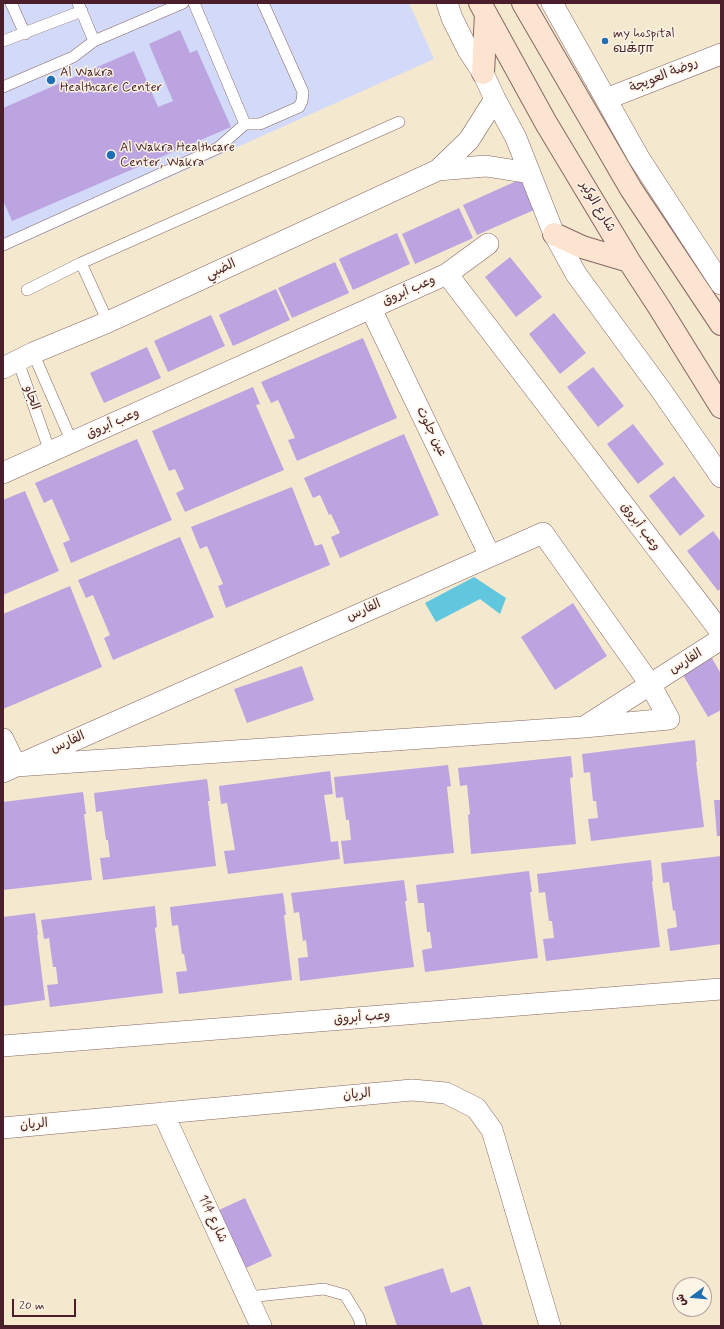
<!DOCTYPE html>
<meta charset="utf-8">
<style>
body{margin:0}
#map{position:relative;width:724px;height:1329px;overflow:hidden;background:#f4e9cf;font-family:Mynerve,"Playpen Sans Arabic",sans-serif}
canvas{display:block}
.frame{position:absolute;inset:0;border:4px solid #4a1f2b;pointer-events:none}
.north{position:absolute;left:672px;top:1277px;width:40px;height:40px;box-sizing:border-box;background:#fcf5e5;border:1px solid #b59f9b;border-radius:50%;rotate:254deg;font-size:11px;font-weight:700;line-height:16px;text-align:center;color:#4a1f2b}
.north::after{content:'';display:block;margin:auto;width:14px;height:18px;background:#1f6fb2;clip-path:polygon(50% 0,100% 100%,50% 72%,0 100%)}
.scale{position:absolute;left:12px;top:1299px;width:64px;height:18px;box-sizing:border-box;border:2px solid #4a1f2b;border-top:0;padding-left:5px;font-size:12px;line-height:14px;white-space:nowrap;color:#4a1f2b;-webkit-text-stroke:3px #fcf5e5;paint-order:stroke}
</style>
<div id="map">
<canvas width="724" height="1329"></canvas>
<div class="frame"></div>
<div class="north">ش</div>
<div class="scale">20 m</div>
</div>
<script>
const ctx = document.querySelector('canvas').getContext('2d');
ctx.lineJoin = 'round';
function paint(path, color) {
  ctx.fillStyle = color;
  ctx.fill(path, 'evenodd');
}
function toPath(rows) {
  const path = new Path2D();
  for (const r of rows) {
    path.moveTo(r[0], r[1]);
    for (let i = 2; i < r.length; i += 2) path.lineTo(r[i], r[i + 1]);
  }
  return path;
}
function strokePath(path, color, width, dash) {
  ctx.strokeStyle = color;
  ctx.lineWidth = width;
  ctx.lineCap = dash ? 'butt' : 'round';
  ctx.setLineDash(dash || []);
  ctx.stroke(path);
}
function write(font, color, halo, rows, align = 'center') {
  ctx.font = font + ' Mynerve,"Playpen Sans Arabic","Noto Sans Tamil",sans-serif';
  ctx.lineWidth = 3;
  ctx.setLineDash([]);
  ctx.textBaseline = 'middle';
  ctx.strokeStyle = halo;
  ctx.fillStyle = color;
  for (const [text, x, y, turn = 0] of rows) {
    ctx.save();
    ctx.translate(x, y);
    ctx.rotate((+turn || 0) * Math.PI / 180);
    ctx.textAlign = isNaN(turn) ? turn : align;
    if (halo) ctx.strokeText(text, 0, 0);
    ctx.fillText(text, 0, 0);
    ctx.restore();
  }
}
paint(toPath([
 [3,3,409,3,434,59,3,252]
]), '#d2d9f9');
paint(toPath([
 [474,577,506,598,500,614,480,599,436,622,425,603]
]), '#61c7de');
paint(toPath([
 [180,30,190,53,197,50,231,127,12,221,3,200,3,108,134,51,158,107,173,101,149,44],
 [521,179,534,210,477,235,463,205],
 [459,208,473,238,415,264,402,234],
 [397,233,410,264,353,290,339,259],
 [510,257,542,297,516,317,485,277],
 [335,262,349,293,292,318,278,288],
 [276,289,290,320,233,346,219,315],
 [554,313,586,353,560,374,529,334],
 [211,315,225,346,168,372,154,341],
 [363,338,397,418,297,461,288,440,295,438,278,400,271,403,261,382],
 [147,347,161,378,104,403,90,373],
 [593,367,624,406,598,427,567,387],
 [253,387,260,404,256,405,284,470,185,512,176,493,184,489,175,469,169,471,152,431],
 [633,424,664,464,638,484,607,444],
 [404,434,439,515,340,558,331,537,340,533,331,514,329,515,320,495,313,498,304,478],
 [137,439,172,520,71,563,63,543,70,540,52,499,44,503,35,483],
 [674,476,705,516,680,536,649,496],
 [292,487,315,546,322,544,330,565,226,608,218,586,223,584,207,546,200,549,191,527],
 [25,491,59,571,3,595,3,500],
 [713,531,721,542,721,588,718,591,687,551],
 [180,537,214,617,113,660,104,638,110,635,93,595,86,598,78,580],
 [70,586,102,667,3,709,3,614],
 [573,603,607,656,555,690,521,637],
 [712,658,721,674,721,710,708,717,683,675],
 [302,666,314,700,247,723,234,689],
 [695,740,697,762,696,762,704,827,591,841,588,819,598,818,596,801,593,801,590,772,584,773,582,754],
 [571,756,573,777,570,778,576,844,471,854,468,815,470,814,467,785,460,786,458,768],
 [448,765,451,786,447,787,454,853,344,864,341,841,351,840,349,820,346,820,343,797,336,798,334,777],
 [330,771,333,794,324,795,331,842,338,841,340,859,228,874,224,851,235,850,227,803,221,804,219,786],
 [207,779,210,801,208,801,216,866,103,880,100,858,110,857,108,840,106,840,102,811,96,812,94,793],
 [83,792,86,814,84,814,92,880,3,890,3,802],
 [714,800,721,800,721,836,717,836],
 [721,856,721,944,670,951,667,929,677,927,675,910,673,911,669,882,663,883,661,863],
 [651,860,653,881,652,882,660,947,546,961,543,939,554,938,552,921,549,921,545,892,539,893,537,874],
 [529,871,532,892,530,892,538,958,425,972,422,950,432,948,430,932,427,932,424,903,418,903,416,885],
 [404,880,407,901,405,901,414,967,300,981,298,958,308,957,306,940,303,941,299,912,294,913,291,893],
 [283,893,286,915,284,915,292,980,179,994,176,972,187,971,184,954,182,954,178,925,172,926,170,907],
 [155,906,157,927,155,928,163,993,50,1007,47,985,58,984,56,967,53,967,49,938,44,939,41,920],
 [35,913,38,935,37,935,45,1000,3,1006,3,917],
 [245,1198,272,1256,246,1268,219,1210],
 [443,1268,451,1293,470,1286,483,1326,397,1326,384,1287]
]), '#bca4e0');
const service = toPath([
 [11,3,25,34],
 [78,3,94,41],
 [194,3,245,124],
 [3,41,82,11],
 [3,87,73,57,94,41,183,3],
 [3,245,218,148,245,124,260,124,299,107,302,101,303,92,263,3],
 [81,263,108,322],
 [27,290,81,263,399,122],
 [33,353,72,442],
 [18,361,50,452],
 [248,1297,324,1289,345,1295,359,1318,361,1326]
]);
const minor = toPath([
 [447,3,452,18,468,50,483,73,495,99,516,138,554,234,576,274,663,393,721,477],
 [552,3,639,158,721,284],
 [606,99,721,54],
 [438,170,486,166,530,173],
 [447,274,488,244],
 [371,309,490,556],
 [3,368,33,353,108,322,438,170,469,140,495,99],
 [3,473,447,274,721,632],
 [587,725,721,639],
 [3,739,16,766],
 [3,772,16,766,543,533,650,684,669,719,584,727,16,766],
 [3,1046,721,989],
 [163,1113,261,1326],
 [3,1128,412,1090,446,1093,476,1108,492,1130,550,1326]
]);
const secondary = toPath([
 [480,3,546,123,629,261,659,307,721,407],
 [523,3,631,189,721,324],
 [483,73,486,14],
 [554,234,582,247,629,261]
]);
strokePath(service, '#866664', 12);
strokePath(minor, '#866664', 22);
strokePath(secondary, '#866664', 24);
strokePath(service, '#fff', 11);
strokePath(minor, '#fff', 21);
strokePath(secondary, '#fde4d1', 22);
for (const [x, y, r, color] of [
 [605,41,4,"#1f6fb2"],
 [51,80,5,"#1f6fb2"],
 [111,155,5,"#1f6fb2"]
]) {
  const dot = new Path2D();
  dot.arc(x, y, r, 0, 2 * Math.PI);
  ctx.fillStyle = color;
  ctx.fill(dot);
  strokePath(dot, '#fcf5e5', 1.5);
}
write('13px', '#4a1f2b', '#fcf5e5', [
 ["my hospital",613,34],
 ["வக்ரா",613,49],
 ["Al Wakra",60,73],
 ["Healthcare Center",60,88],
 ["Al Wakra Healthcare",120,148],
 ["Center, Wakra",120,163]
], 'left');
write('13px', '#4a1f2b', '#fcf5e5', [
 ["روضة العويجة",664,76,-22],
 ["شارع الوكير",597,207,59],
 ["الضبي",221,270,-25],
 ["وعب أبروق",409,291,-24],
 ["الجاو",31,398,70],
 ["وعب أبروق",113,424,-24],
 ["عين جلوت",431,432,64],
 ["وعب أبروق",640,527,53],
 ["الفارس",364,611,-24],
 ["الفارس",686,662,-32],
 ["الفارس",68,743,-24],
 ["وعب أبروق",362,1018,-5],
 ["الريان",357,1095,-5],
 ["الريان",34,1125,-5],
 ["شارع 114",212,1219,65]
]);
</script>
